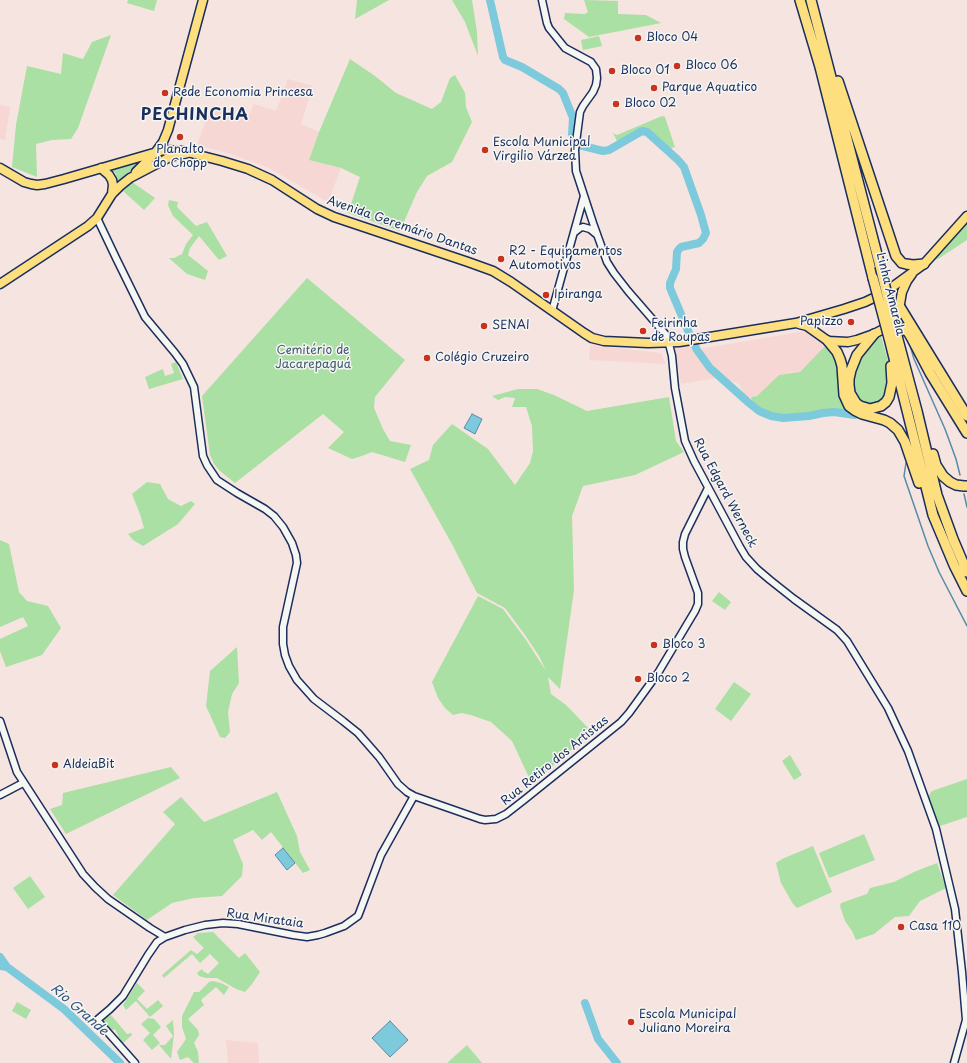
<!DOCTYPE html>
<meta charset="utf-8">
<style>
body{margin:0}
canvas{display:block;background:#f6e4e0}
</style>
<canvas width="967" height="1063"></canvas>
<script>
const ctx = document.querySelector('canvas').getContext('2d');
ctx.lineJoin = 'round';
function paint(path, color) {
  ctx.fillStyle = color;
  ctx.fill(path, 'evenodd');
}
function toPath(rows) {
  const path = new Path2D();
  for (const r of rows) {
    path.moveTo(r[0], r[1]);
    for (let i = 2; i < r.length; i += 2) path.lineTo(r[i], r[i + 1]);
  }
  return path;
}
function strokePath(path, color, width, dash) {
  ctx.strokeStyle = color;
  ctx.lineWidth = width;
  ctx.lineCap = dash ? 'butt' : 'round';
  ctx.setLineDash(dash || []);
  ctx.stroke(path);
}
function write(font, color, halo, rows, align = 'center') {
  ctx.font = font + ' "Playpen Sans",sans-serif';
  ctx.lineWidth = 3;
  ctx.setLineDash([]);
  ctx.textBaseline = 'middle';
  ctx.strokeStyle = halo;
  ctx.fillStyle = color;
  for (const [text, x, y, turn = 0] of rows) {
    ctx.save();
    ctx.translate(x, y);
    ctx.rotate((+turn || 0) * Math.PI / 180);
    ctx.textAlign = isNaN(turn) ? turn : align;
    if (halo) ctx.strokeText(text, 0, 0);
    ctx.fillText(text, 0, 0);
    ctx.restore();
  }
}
paint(toPath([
 [288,79,313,86,301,124,319,132,309,160,341,168,328,202,269,168,231,154,197,145,211,106,247,119,254,104,276,111],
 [0,105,10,107,5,140,0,139],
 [806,331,826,345,800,372,779,375,757,396,754,396,745,398,739,384,725,378,699,349],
 [590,345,661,353,666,364,589,360],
 [693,345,717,378,681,384,675,348],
 [226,1040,258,1043,259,1063,228,1063]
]), '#f6d7d3');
paint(toPath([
 [128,0,157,0,154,11,127,3],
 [357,0,389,0,355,19],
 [452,0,472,0,477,32,478,56,465,22],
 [584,0,618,1,618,14,646,15,661,23,589,37,564,19,565,13,585,14,588,12],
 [111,35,78,128,71,139,52,140,36,144,37,177,12,167,16,125,27,66,61,74,63,53,83,59,92,42],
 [599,36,602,46,583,50,581,40],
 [350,59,375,76,396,93,432,109,441,102,450,78,455,75,465,93,466,107,472,122,452,162,427,176,417,192,400,231,348,213,360,177,341,168,309,160,319,132],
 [662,116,665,117,675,147,664,150,660,149,655,140,644,131,618,143,613,133,617,135],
 [145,158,117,183,117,182,116,174,111,168],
 [132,182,155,198,144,210,123,191],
 [169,200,178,202,177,207,196,226,207,222,227,256,219,260,199,236,190,248,188,255,208,271,205,280,187,274,169,258,174,258,182,254,186,244,193,235,173,216,168,205],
 [967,218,967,240,938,259,927,262],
 [307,278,405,360,375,397,374,408,383,429,390,441,411,445,405,462,372,452,359,457,352,459,328,448,344,432,323,414,235,483,220,471,214,464,210,455,202,396],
 [881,336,888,361,890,383,885,398,874,405,861,403,857,398,854,389,853,379,856,366,860,357,866,349],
 [826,345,836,357,851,412,779,418,754,407,751,397,757,396,779,375,800,372],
 [176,362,183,379,149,389,145,377,163,369,165,376,174,373,171,364],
 [518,389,537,389,554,395,587,411,669,397,676,441,684,452,635,475,583,486,572,516,574,590,560,689,548,677,551,694,566,705,592,732,532,784,512,741,491,722,471,715,461,713,453,715,445,708,438,698,432,682,478,596,503,609,526,640,546,671,539,656,525,635,505,608,477,593,453,546,410,469,429,460,433,445,452,424,488,449,515,485,530,463,533,451,532,426,526,407,512,407,515,398,505,397,498,400,492,396],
 [147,482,160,484,168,499,181,506,191,501,195,504,178,524,143,546,133,540,128,534,144,528,140,514,132,494],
 [0,540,9,544,19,592,27,601,48,606,61,628,42,655,6,667,0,651,0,639,28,626,23,617,0,627],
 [719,592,731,602,725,610,712,601],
 [237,647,239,683,232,694,228,712,230,732,225,738,220,737,206,706,210,671],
 [734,682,751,694,731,721,715,709],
 [790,755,802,775,794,780,782,761],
 [171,767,180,778,66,834,50,809,62,805,63,793],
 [967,779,967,817,937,827,929,803,929,795,932,791],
 [277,792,297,836,300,852,310,870,303,873,271,832,262,840,253,830,233,840,243,864,242,876,222,896,194,898,172,903,147,920,113,895,175,824,163,812,181,797,204,822],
 [864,834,875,860,829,878,819,853],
 [813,846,832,892,797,908,793,904,781,883,776,863,782,859],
 [937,863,946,888,920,901,909,916,895,917,874,934,856,940,852,931,845,921,840,906,841,903,867,894,870,888,894,882,914,872],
 [30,876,45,897,28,909,13,888],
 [213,932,239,958,245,953,260,972,252,984,245,992,236,989,217,978,206,978,199,976,197,973,202,969,203,971,208,974,219,963,210,954,200,963,192,954,165,977,164,978,162,975,191,950,197,954,204,948,193,937,198,933],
 [213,981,221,983,229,987,224,995,216,987,201,1000,204,1005,188,1019,198,1030,199,1035,194,1043,198,1052,199,1063,194,1063,188,1057,180,1060,177,1052,186,1039,182,1027,182,1016,194,992,199,992,209,982],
 [137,983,145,991,137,999,147,1009,158,1000,163,1006,150,1017,136,1001,126,1010,123,1005],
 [17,1002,31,1010,26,1019,12,1011],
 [111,1015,127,1034,131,1033,132,1035,122,1044,115,1029,111,1031,101,1021],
 [148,1018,154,1019,161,1027,153,1035,160,1043,152,1050,143,1040,150,1033,141,1024],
 [173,1020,174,1034,171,1059,159,1045,165,1045,173,1036,166,1026],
 [467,1045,482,1063,447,1063]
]), '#aae0a3');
const water = toPath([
 [472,414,482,419,475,434,464,428,472,414],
 [283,848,295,863,287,870,275,855,283,848],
 [390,1021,408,1040,390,1057,372,1038,390,1021]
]);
paint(water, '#7dcadc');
strokePath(water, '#568caa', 1);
strokePath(toPath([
 [910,345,914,359,945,429,956,459,960,475],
 [906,463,904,476,928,546,939,572,967,626],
 [964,494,967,507]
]), '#568caa', 1.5);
strokePath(toPath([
 [490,0,503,57,505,60,522,67,559,89,563,93,573,118,572,134,574,141,579,145,603,151,609,150,642,131,647,132,678,160,684,167,701,215,706,233,703,239,699,243,681,247,679,249,677,252,676,269,670,283,670,288,689,333,697,350,710,368,749,403,759,411,771,416,783,418,809,416,823,413,834,412,855,415],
 [0,957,7,967],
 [0,966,7,967,64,1009,120,1063],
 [585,1003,598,1039,617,1063]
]), '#7dcadc', 8);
const minor = toPath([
 [542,0,547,23,549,28,565,48,591,62,596,69,597,78,596,85,593,92,583,106,580,112,575,150,576,171,593,223,607,262,614,273,628,291,667,336,672,356,675,388,685,441,694,461,740,547,746,557,757,569,770,580,794,599,837,630,847,641,888,708,908,751,936,829,955,909,962,972,966,1020,954,1063],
 [97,218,116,258,145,317,175,353,183,364,194,387,203,456,207,465,217,480,237,493,265,509,274,516,283,527,292,543,296,555,297,563,283,627,283,644,285,655,289,666,297,680,314,699,343,721,358,733,379,757,398,784,407,792,414,796,480,819,485,820,496,819,506,814,524,800,621,722,629,713,658,673,695,611,698,604,698,593,685,557,683,549,683,542,685,534,708,488],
 [575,232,580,228,583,227,590,229,596,234],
 [552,311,584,196],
 [0,721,17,772,83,874,95,887,108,899,150,928,165,937],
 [0,795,23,783],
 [135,1063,97,1020,110,1009,123,996,148,955,157,942,165,937,185,930,205,925,223,923,238,924,293,935,307,937,318,935,325,933,344,926,358,916,360,911,381,855,414,796]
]);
const major = toPath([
 [0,168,24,182,31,184,37,185,45,184,64,179,164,150,183,151,222,161,248,169,272,180,317,209,334,217,468,262,493,271,511,282,584,333,592,338,604,341,648,343,679,342,796,323,844,309,865,302,884,293,924,264,967,216],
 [101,168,109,175,112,180,113,185,112,194],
 [136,172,155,153,163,142,168,130,203,0],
 [0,284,88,226,97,218,112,194,120,186,130,178,170,157,188,153],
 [799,324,807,326,828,341,848,342,857,340,874,334,889,326,898,315,902,292,907,281,912,274]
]);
const highway = toPath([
 [800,0,820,67,873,278],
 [811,0,880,266],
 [838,81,896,256,902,263,906,264,913,265,924,264],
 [900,307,967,416],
 [889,326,903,329,908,332,911,337,930,373,967,433],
 [874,334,857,355,851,370,849,379,849,385,850,393,856,403,860,406,870,409,881,406,886,402,889,397,892,383,891,366],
 [897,336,917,411,937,495,953,539,967,572],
 [889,338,933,515,954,565,967,591],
 [828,341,837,352,840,359,842,366,844,395,849,406,856,411,862,414,884,420,890,423,898,430,905,442,919,483],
 [933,454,936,465,943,476,950,482,956,485,964,486,967,486]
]);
strokePath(minor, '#1b2f5e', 9);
strokePath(major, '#1b2f5e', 11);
strokePath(highway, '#1b2f5e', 12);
strokePath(minor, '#f6f6f2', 6);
strokePath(major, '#fddf80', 8);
strokePath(highway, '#fddf80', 9);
const highwayBridge = toPath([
 [880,266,897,336],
 [873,278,889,338]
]);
strokePath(highwayBridge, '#1b2f5e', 12, []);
strokePath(highwayBridge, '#fddf80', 9);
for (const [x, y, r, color] of [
 [638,38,4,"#c8321e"],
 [677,66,4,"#c8321e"],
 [612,71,4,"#c8321e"],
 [654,88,4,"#c8321e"],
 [165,93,4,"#c8321e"],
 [616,104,4,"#c8321e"],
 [180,137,4,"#c8321e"],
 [485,150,4,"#c8321e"],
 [501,259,4,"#c8321e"],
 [546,295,4,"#c8321e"],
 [851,322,4,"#c8321e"],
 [484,326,4,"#c8321e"],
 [643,331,4,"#c8321e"],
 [427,358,4,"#c8321e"],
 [654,645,4,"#c8321e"],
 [638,679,4,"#c8321e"],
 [55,765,4,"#c8321e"],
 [901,927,4,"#c8321e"],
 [631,1022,4,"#c8321e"]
]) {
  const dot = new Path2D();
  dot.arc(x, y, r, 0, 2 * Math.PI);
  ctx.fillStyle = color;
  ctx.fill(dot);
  strokePath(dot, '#f6f6f2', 1.5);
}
write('12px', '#1b2f5e', '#f6f6f2', [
 ["Bloco 04",646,38],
 ["Bloco 06",685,66],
 ["Bloco 01",620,71],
 ["Parque Aquatico",662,88],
 ["Rede Economia Princesa",173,93],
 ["Bloco 02",624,104],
 ["Escola Municipal",493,143],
 ["Virgilio Várzea",493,157],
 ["Planalto",180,150,"center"],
 ["do Chopp",180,164,"center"],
 ["R2 - Equipamentos",509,252],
 ["Automotivos",509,266],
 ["Ipiranga",554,295],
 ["Papizzo",843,322,"right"],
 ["Feirinha",651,324],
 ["de Roupas",651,338],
 ["SENAI",492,326],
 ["Colégio Cruzeiro",435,358],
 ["Bloco 3",662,645],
 ["Bloco 2",646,679],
 ["AldeiaBit",63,765],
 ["Casa 110",909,927],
 ["Escola Municipal",639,1015],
 ["Juliano Moreira",639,1029]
], 'left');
write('12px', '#1b2f5e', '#f6f6f2', [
 ["Avenida Geremário Dantas",402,226,19],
 ["Linha Amarela",890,294,76],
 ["Rua Edgard Werneck",725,493,62],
 ["Rua Retiro dos Artistas",555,761,-39],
 ["Rua Mirataia",265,919,8]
]);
write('12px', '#3f5b6f', '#f6f6f2', [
 ["Cemitério de",313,351],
 ["Jacarepaguá",313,365]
]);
write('italic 13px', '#34567e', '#f6f6f2', [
 ["Rio Grande",79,1010,41]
]);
ctx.letterSpacing = '1px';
write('bold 16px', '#1b2f5e', '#f6f6f2', [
 ["PECHINCHA",195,116]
]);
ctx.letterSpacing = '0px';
</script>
